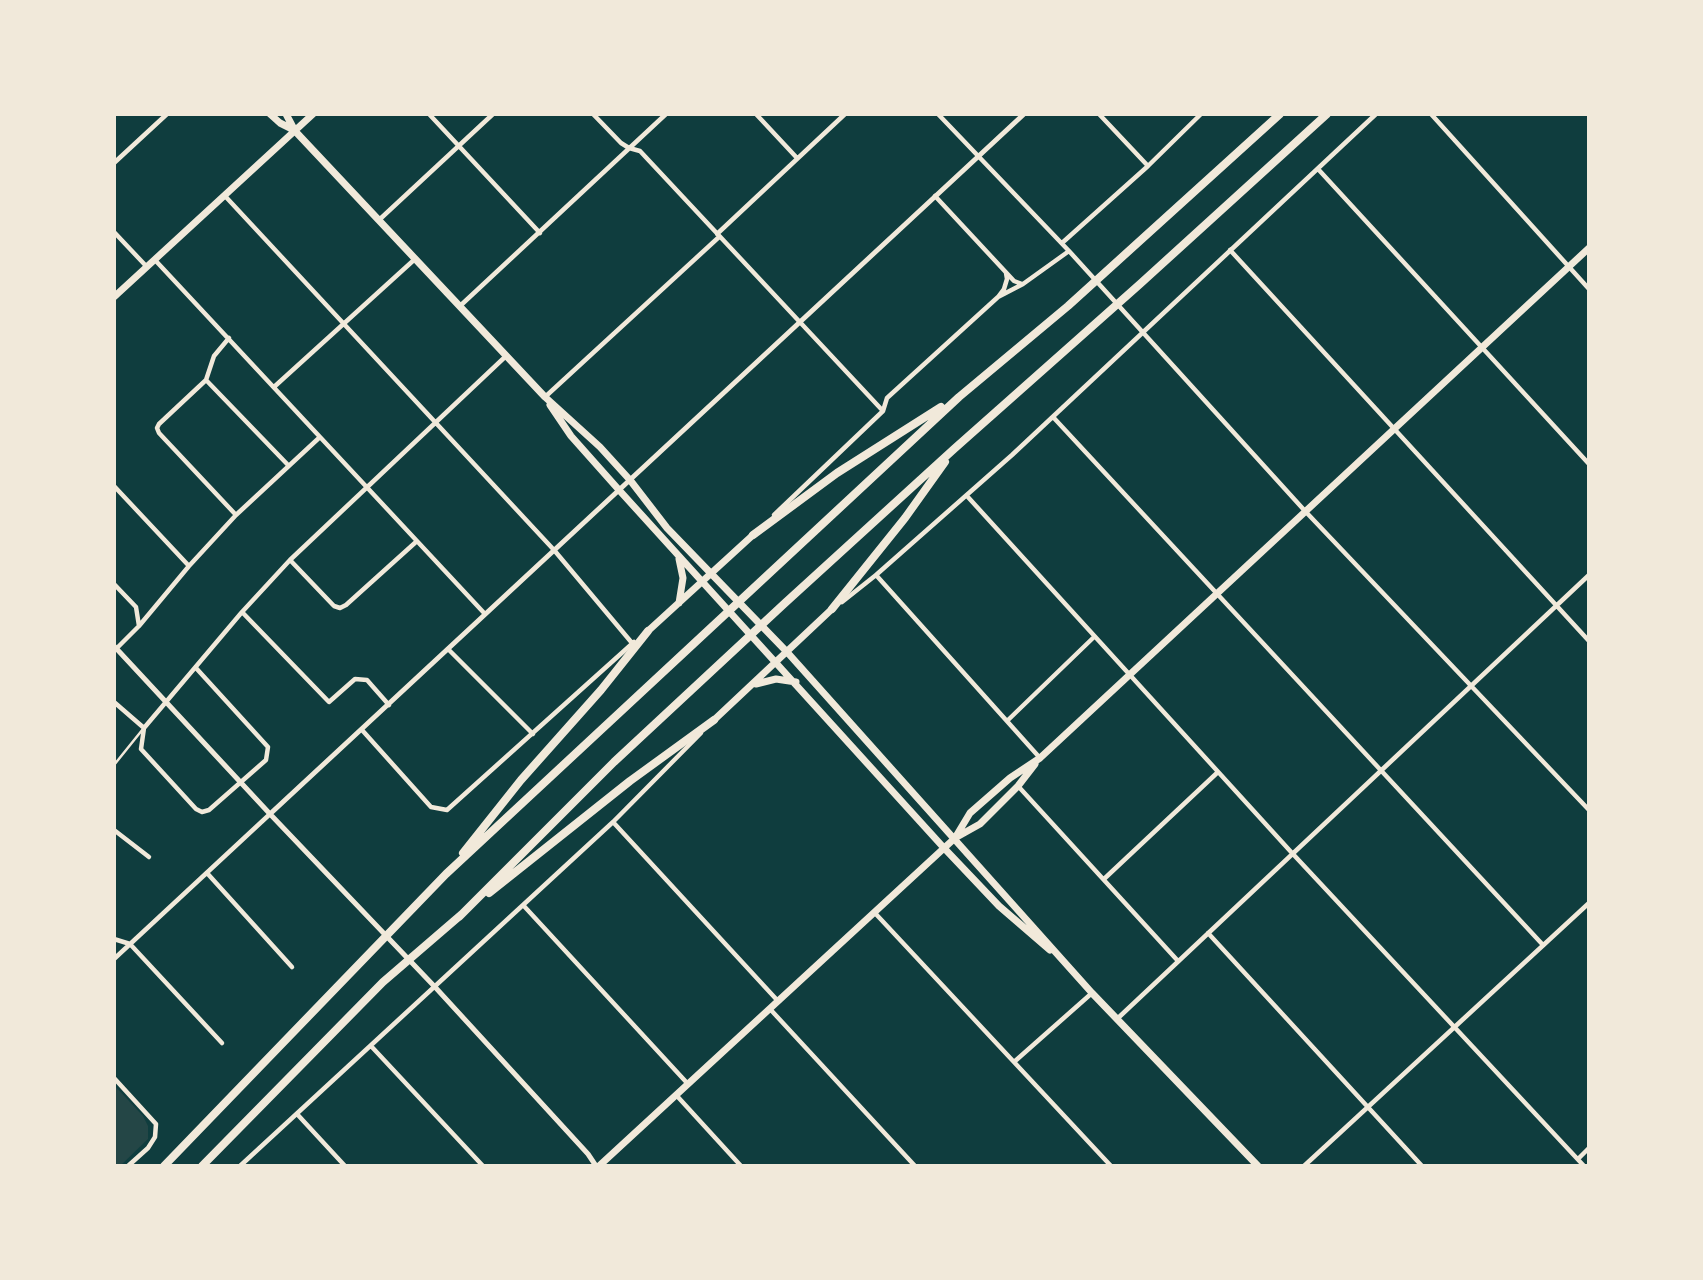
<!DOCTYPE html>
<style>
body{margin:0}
#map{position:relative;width:1703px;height:1280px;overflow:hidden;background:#0f3d3e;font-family:"PT Sans",sans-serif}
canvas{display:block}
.frame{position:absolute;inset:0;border:116px solid #f1e9da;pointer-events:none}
</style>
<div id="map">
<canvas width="1703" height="1280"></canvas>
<div class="frame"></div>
</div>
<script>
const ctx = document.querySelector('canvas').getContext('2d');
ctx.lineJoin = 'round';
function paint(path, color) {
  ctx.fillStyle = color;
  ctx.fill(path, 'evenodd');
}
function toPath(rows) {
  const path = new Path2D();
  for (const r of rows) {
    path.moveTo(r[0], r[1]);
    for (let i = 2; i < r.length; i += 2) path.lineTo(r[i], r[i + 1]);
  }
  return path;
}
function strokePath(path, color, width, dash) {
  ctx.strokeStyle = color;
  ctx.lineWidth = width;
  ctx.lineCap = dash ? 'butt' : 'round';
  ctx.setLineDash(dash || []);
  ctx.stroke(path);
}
paint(toPath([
 [114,1085,143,1116,148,1126,148,1139,120,1166,114,1166]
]), '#244646');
strokePath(toPath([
 [114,765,143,729]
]), '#f1e9da', 2.5);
strokePath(toPath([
 [429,114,540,233],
 [593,114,621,143,629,148,640,151,883,411],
 [756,114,797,158],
 [938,114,1069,251,1305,511,1589,810],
 [1099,114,1148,166],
 [1431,114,1589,289],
 [114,163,167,114],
 [1318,169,1589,464],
 [225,196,554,550,632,643],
 [935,196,1014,281,1022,284],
 [379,220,493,114],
 [114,232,147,267],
 [717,234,845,114],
 [1062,243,1148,166,1201,114],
 [1230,250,1589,641],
 [155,260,485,614],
 [998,297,1004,289,1007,279,1006,273],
 [460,306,666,114],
 [229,338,214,356,206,380,289,466],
 [206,380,159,424,157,428,159,433,236,515],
 [274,387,415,259],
 [545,397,719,237],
 [1053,417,1543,945],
 [114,486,189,566],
 [967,496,1292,853,1584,1166],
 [774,515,883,411,887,398,998,297,1023,284,1069,251],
 [290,560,334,606,340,608,346,605,417,541],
 [876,575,1040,758],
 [114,584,136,607,139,626],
 [842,602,876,575,1012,455,1376,114],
 [242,612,329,702,355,679,367,680,389,705],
 [116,649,139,626,189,566,236,515,320,437],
 [448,649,533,734],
 [114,702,144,728],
 [1007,721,1094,637],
 [144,728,242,612,290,560,506,356],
 [144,728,141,749,196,809,202,812,209,810,266,760,268,747,196,668],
 [362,730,431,807,447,810,634,642],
 [1018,786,1178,961],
 [613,822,777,1000],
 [114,830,149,857],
 [207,873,292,967],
 [1104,879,1218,772],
 [523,905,688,1084],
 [874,912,1111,1166],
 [1208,933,1422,1166],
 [114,939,130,944,222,1043],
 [114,959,270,814],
 [770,1009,915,1166],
 [1117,1019,1589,575],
 [371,1046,483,1166],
 [1014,1062,1092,993],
 [114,1078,156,1124,155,1137,148,1148,128,1166],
 [677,1096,741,1166],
 [297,1114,345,1166],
 [1578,1159,1589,1148],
 [240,1166,613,822,701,733],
 [1304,1166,1589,903]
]), '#f1e9da', 4.5);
strokePath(toPath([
 [114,646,270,814,435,987,588,1154,596,1166],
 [270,814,1024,114]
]), '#f1e9da', 5);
strokePath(toPath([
 [270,114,280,123,294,130],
 [286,114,295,131,545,397,600,447,630,480,667,528,787,652,1092,993,1258,1166],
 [114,297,313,114],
 [550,405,571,436,619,490,944,848,999,906,1050,950],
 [679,603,683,578,679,559],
 [648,631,753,535],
 [756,684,776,679,796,682],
 [714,720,832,609],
 [955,838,970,813,1010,778,1040,758,1589,248],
 [599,1166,955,838,980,824,1018,786,1035,764]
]), '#f1e9da', 7);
strokePath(toPath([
 [753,535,837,473,941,407],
 [832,609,905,518,945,462],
 [463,853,521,780,601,690,648,631],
 [489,893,630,781,714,720],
 [459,917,614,762,785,603,954,449,1140,284,1327,114],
 [164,1166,446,874,959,397,1068,306,1280,114],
 [202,1166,383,982,462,914]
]), '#f1e9da', 8);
</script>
